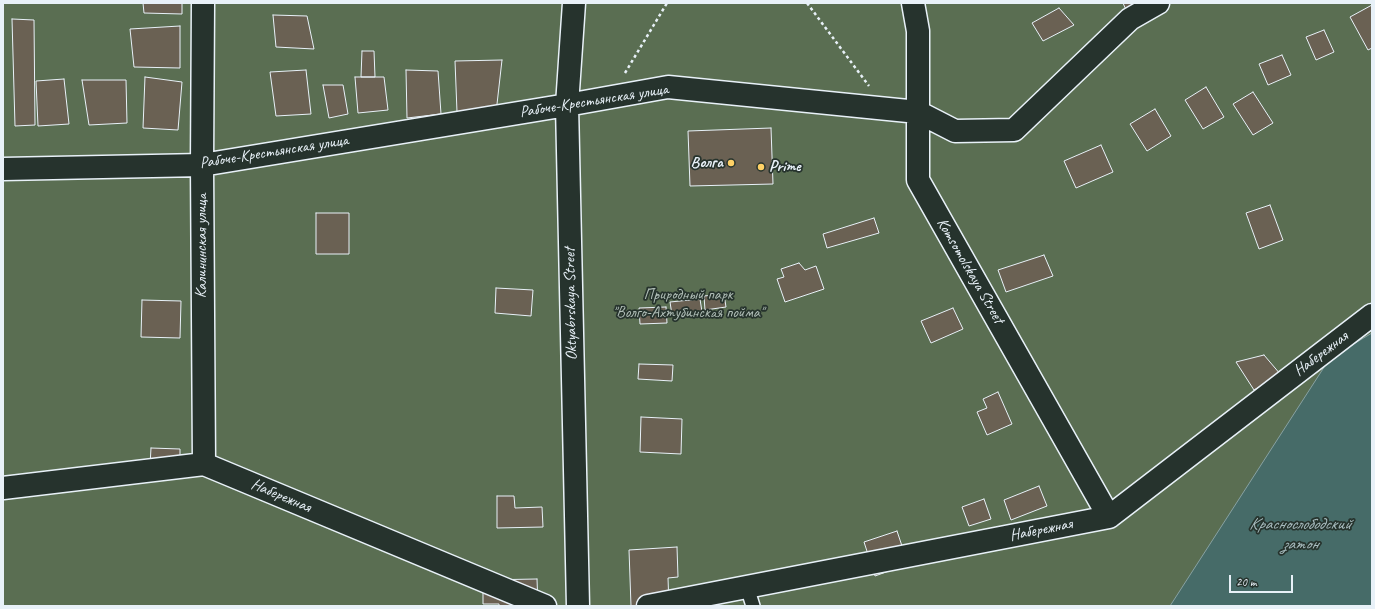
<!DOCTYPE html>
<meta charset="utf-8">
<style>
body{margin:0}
#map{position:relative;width:1375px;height:609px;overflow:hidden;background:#26332d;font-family:Caveat,sans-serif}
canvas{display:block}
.frame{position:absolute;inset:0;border:4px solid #e8f1f8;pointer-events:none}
.scale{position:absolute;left:1229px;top:575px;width:64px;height:18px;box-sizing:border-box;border:2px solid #e8f1f8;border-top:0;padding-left:5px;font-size:12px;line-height:14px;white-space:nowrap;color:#e8f1f8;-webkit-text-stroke:3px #26332d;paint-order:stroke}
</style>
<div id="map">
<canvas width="1375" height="609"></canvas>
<div class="frame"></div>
<div class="scale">20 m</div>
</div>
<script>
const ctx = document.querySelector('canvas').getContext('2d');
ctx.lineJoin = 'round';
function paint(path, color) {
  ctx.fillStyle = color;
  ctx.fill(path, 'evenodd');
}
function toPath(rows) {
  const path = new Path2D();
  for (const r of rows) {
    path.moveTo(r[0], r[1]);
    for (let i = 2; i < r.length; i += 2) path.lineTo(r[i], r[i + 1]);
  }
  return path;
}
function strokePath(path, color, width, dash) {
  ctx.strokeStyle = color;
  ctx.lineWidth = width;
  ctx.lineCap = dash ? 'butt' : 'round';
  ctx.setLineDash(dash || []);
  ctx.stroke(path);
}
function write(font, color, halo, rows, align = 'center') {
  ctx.font = font + ' Caveat,sans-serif';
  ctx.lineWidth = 3.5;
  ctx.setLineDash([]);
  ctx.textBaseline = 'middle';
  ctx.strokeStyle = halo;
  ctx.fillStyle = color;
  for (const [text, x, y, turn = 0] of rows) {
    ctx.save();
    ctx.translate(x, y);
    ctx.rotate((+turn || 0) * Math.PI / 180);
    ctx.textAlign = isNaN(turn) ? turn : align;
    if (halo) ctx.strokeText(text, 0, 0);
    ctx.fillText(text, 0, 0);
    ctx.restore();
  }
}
paint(toPath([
 [3,3,1372,3,1372,606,3,606]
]), '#5a6e52');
const water = toPath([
 [1372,333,1372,606,1170,606,1330,358,1372,333]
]);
paint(water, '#466b68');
strokePath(water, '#87a1a2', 1);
const building = toPath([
 [143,3,182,3,182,14,144,13,143,3],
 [1123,3,1142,3,1127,12,1123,3],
 [1372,5,1372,48,1368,50,1350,17,1372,5],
 [1059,8,1074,25,1043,41,1032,23,1059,8],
 [273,15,307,16,314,49,276,47,273,15],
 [12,19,34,20,35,125,15,126,12,19],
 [180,26,180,68,134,67,130,29,180,26],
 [1324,30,1334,52,1316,60,1306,37,1324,30],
 [362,51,374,51,375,77,361,77,362,51],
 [1282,55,1291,75,1268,85,1259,64,1282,55],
 [502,60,496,113,457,112,455,61,502,60],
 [306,70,311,114,276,116,270,72,306,70],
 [406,70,438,71,441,114,407,118,406,70],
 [145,77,182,82,178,130,143,128,145,77],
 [355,77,384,77,388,110,358,113,355,77],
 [64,79,69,124,38,126,36,81,64,79],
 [82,80,126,80,127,123,89,125,82,80],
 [323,85,343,85,348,114,329,118,323,85],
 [1206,87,1224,117,1203,129,1185,100,1206,87],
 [1253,92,1273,123,1253,135,1233,104,1253,92],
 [1155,109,1171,136,1147,151,1130,124,1155,109],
 [771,128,773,184,690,186,688,131,771,128],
 [1101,145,1113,172,1076,188,1064,161,1101,145],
 [1270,205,1283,240,1259,249,1246,213,1270,205],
 [316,213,349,213,349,254,316,254,316,213],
 [874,218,879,233,827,248,823,234,874,218],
 [1044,255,1053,276,1006,292,998,270,1044,255],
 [799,263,805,270,816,266,824,289,785,302,777,279,784,277,781,269,799,263],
 [496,288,533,290,531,316,495,313,496,288],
 [724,294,726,307,705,310,704,296,724,294],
 [700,299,702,312,672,315,670,302,700,299],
 [142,300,181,301,180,338,141,337,142,300],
 [666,307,667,323,640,324,639,308,666,307],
 [953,308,963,329,931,343,921,321,953,308],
 [1264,355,1281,375,1254,390,1236,362,1264,355],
 [639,364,673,365,672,381,638,379,639,364],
 [998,392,1012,424,987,435,977,412,987,408,983,399,998,392],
 [641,417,682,419,681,454,640,452,641,417],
 [151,448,180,449,180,466,150,466,151,448],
 [1039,486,1047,506,1011,520,1004,500,1039,486],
 [497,496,514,496,515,508,542,507,543,527,497,528,497,496],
 [984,499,991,519,969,526,962,507,984,499],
 [897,531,908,564,875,576,864,542,897,531],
 [677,547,678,577,668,578,669,606,631,606,629,550,677,547],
 [537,579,538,606,499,606,499,604,483,604,483,580,537,579]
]);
paint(building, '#6a6153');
strokePath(building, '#e8f1f8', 1);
const service = toPath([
 [747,587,753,606]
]);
const minor = toPath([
 [203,3,202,165,204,464],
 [574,3,567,105,578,606],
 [913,3,918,31,918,180,1109,517],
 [3,169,202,165,567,105,668,87,918,112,955,131,1014,130,1130,19,1158,3],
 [3,488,204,464,545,606],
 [648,606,1109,517,1372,315]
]);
strokePath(service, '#e8f1f8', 16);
strokePath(minor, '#e8f1f8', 25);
strokePath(toPath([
 [807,3,869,86],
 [625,73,667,3]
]), '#e8f1f8', 2.5, [3, 3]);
strokePath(service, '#26332d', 13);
strokePath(minor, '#26332d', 22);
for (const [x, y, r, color] of [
 [731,163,4,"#ffd166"],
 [761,167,4,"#ffd166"]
]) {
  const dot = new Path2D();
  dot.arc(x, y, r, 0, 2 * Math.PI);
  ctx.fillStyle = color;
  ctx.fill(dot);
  strokePath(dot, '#26332d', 1.5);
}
write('16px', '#e8f1f8', '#26332d', [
 ["Рабоче-Крестьянская улица",594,101,-9],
 ["Рабоче-Крестьянская улица",274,152,-9],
 ["Калининская улица",202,246,-90],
 ["Komsomolskaya Street",970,271,60],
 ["Oktyabrskaya Street",571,304,-91],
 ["Набережная",1321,354,-37],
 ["Набережная",281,496,23],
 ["Набережная",1041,530,-11]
]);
write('bold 16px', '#e8f1f8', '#26332d', [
 ["Волга",723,163],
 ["Prime",769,167,"left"]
], 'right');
write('16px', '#afbdb6', '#26332d', [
 ["Природный парк",688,295],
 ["\"Волго-Ахтубинская пойма\"",688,313]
]);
write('italic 17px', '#a7bbbe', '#26332d', [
 ["Краснослободский",1300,525],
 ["затон",1300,545]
]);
</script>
